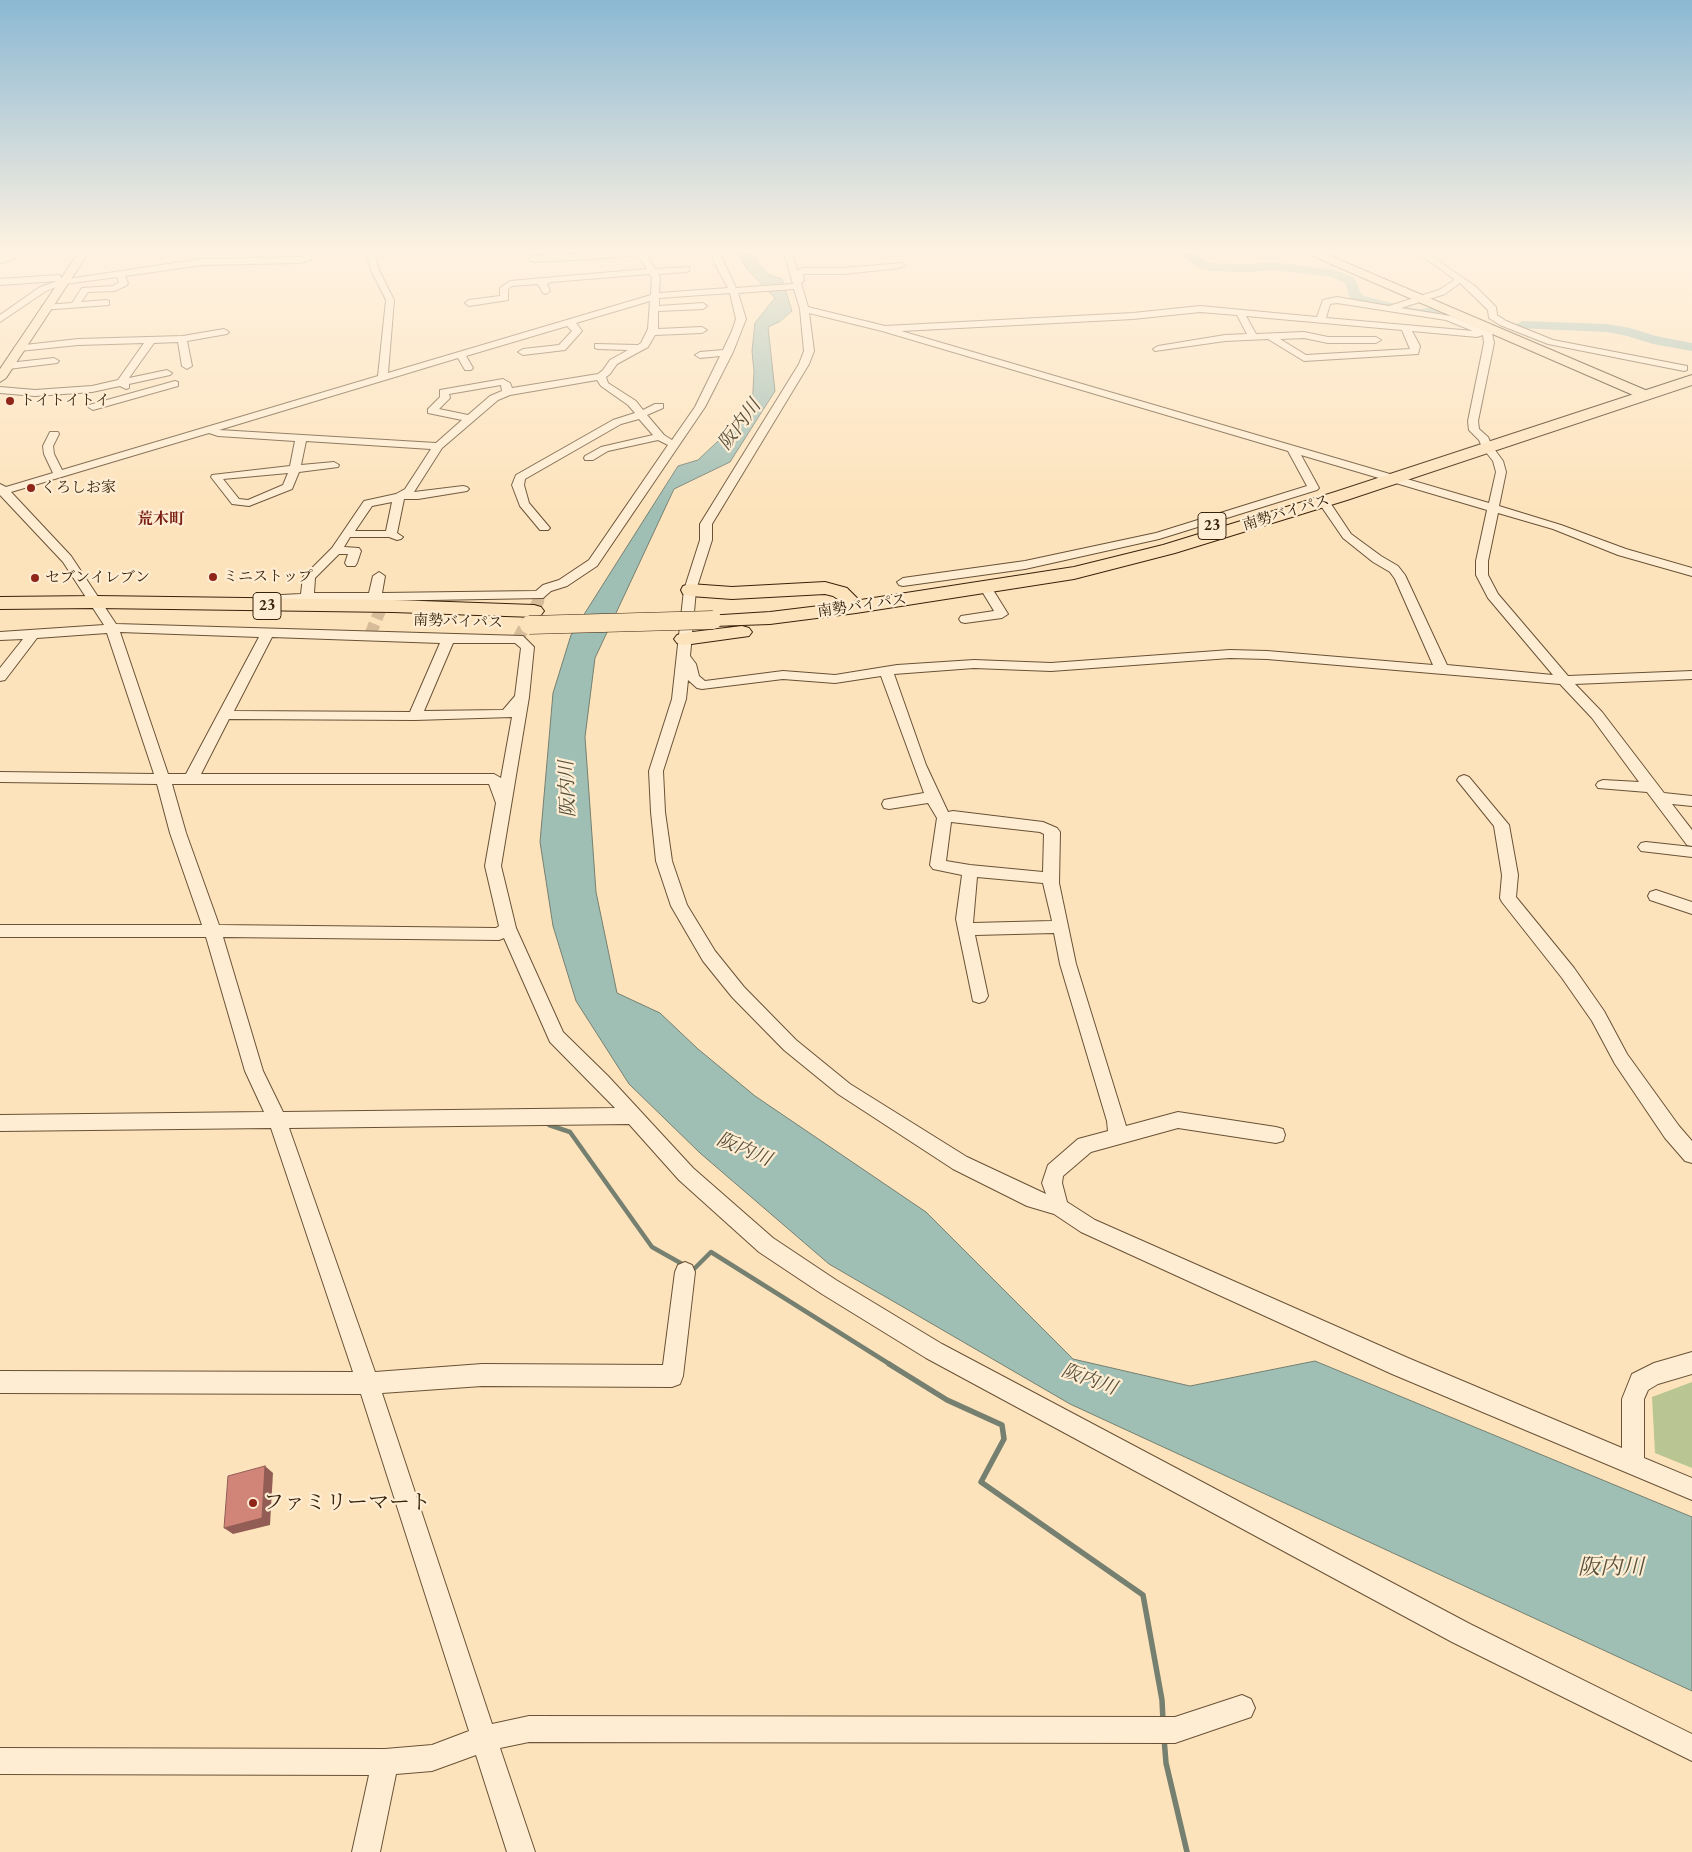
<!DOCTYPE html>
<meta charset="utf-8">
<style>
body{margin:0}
canvas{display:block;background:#fde3bc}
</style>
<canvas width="1692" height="1852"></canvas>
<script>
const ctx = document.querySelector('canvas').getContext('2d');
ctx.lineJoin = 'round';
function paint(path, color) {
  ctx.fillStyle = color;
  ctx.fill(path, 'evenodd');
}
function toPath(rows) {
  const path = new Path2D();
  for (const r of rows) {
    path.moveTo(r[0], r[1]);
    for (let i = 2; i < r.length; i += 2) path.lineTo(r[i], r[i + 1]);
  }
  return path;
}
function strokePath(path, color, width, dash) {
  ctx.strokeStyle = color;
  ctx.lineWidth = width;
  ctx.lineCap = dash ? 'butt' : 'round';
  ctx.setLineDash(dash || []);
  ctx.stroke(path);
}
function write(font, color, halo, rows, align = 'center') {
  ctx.font = font + ' "EB Garamond","Noto Serif JP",serif';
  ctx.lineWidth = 4.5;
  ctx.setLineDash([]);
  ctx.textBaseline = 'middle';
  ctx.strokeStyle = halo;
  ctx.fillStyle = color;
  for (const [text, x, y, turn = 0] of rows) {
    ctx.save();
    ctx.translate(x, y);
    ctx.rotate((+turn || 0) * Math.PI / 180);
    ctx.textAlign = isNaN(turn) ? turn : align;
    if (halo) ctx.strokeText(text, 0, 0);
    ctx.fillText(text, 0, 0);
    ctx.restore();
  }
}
paint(toPath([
 [1692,1382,1692,1468,1655,1453,1652,1397]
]), '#bac594');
const water = toPath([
 [737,252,750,252,767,274,782,279,792,311,779,322,768,327,775,391,730,462,674,489,595,658,585,737,596,892,617,993,660,1013,698,1049,755,1096,926,1212,1073,1359,1190,1386,1315,1361,1692,1517,1692,1691,1070,1404,829,1264,700,1153,629,1084,576,1001,553,926,540,842,553,693,571,635,678,466,698,460,752,409,754,372,752,351,755,323,775,298,747,269,737,252]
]);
paint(water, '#9fbeb4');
strokePath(water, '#768070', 1);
strokePath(toPath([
 [549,1125,570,1132,652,1247,684,1265],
 [690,1269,693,1270,711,1252,891,1365]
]), '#768070', 4.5);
strokePath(toPath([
 [889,1364,947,1400,1002,1425,1004,1439,981,1482,1143,1595,1162,1700,1163,1721],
 [1164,1738,1166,1763,1187,1852]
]), '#768070', 5.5);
paint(toPath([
 [1180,252,1193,252,1206,262,1211,263,1248,264,1273,262,1335,270,1355,278,1361,294,1364,296,1406,307,1420,309,1435,307,1442,311,1440,314,1420,317,1406,315,1354,302,1349,296,1345,283,1332,277,1273,270,1248,272,1211,271,1198,268,1180,252],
 [1522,321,1607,324,1630,328,1656,336,1692,343,1692,351,1653,344,1627,336,1607,332,1517,328,1515,325,1522,321]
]), '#9fbeb4');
strokePath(toPath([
 [370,635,386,596],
 [518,639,538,602,539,595]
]), '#d6bc98', 12, [12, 5.5]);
const minor = toPath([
 [11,252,19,252,19,254,13,259,0,263,0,257,11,252],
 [302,252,310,252,311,260,300,263,202,265,125,276,128,283,127,285,115,291,88,292,81,302,106,300,109,301,109,305,42,310,42,306,45,305,72,303,82,288,113,286,119,282,117,277,64,284,46,291,0,322,0,315,40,287,58,281,0,285,0,279,58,275,61,276,61,280,202,259,300,257,303,257,302,252],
 [366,252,374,252,379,270,394,300,388,373,651,295,652,277,649,274,551,282,547,284,550,291,546,294,543,293,538,284,512,286,508,289,508,300,469,306,465,303,469,300,500,296,500,288,510,281,647,269,638,255,591,259,533,262,529,259,533,256,617,252,645,252,655,269,689,267,689,271,686,272,658,274,660,277,659,293,728,288,716,266,711,252,719,252,736,288,793,284,784,252,792,252,797,270,803,268,843,268,903,263,904,265,900,268,843,274,803,274,804,281,801,283,808,307,885,326,1133,313,1200,306,1317,317,1323,300,1337,297,1389,306,1439,290,1453,281,1454,279,1435,265,1415,252,1425,252,1475,286,1496,307,1497,315,1506,321,1553,340,1687,366,1687,370,1684,371,1548,344,1500,325,1489,318,1488,310,1460,283,1445,294,1401,308,1451,316,1492,333,1494,343,1478,421,1479,429,1488,437,1492,446,1503,461,1506,472,1499,506,1561,525,1626,549,1692,568,1692,576,1618,555,1553,529,1498,513,1488,561,1488,575,1498,594,1568,676,1692,671,1692,679,1575,684,1602,712,1664,793,1692,796,1692,806,1672,804,1692,830,1692,846,1687,845,1647,792,1598,788,1596,785,1598,782,1603,780,1639,782,1592,718,1560,684,1267,659,1230,658,1051,671,974,668,894,674,926,765,948,812,953,811,1043,822,1057,828,1060,832,1059,883,1076,964,1126,1126,1178,1112,1276,1127,1283,1129,1285,1135,1283,1141,1276,1143,1178,1128,1091,1152,1063,1176,1062,1183,1067,1202,1095,1220,1408,1358,1622,1448,1622,1399,1632,1374,1654,1363,1692,1352,1692,1374,1658,1384,1648,1390,1644,1399,1644,1458,1692,1478,1692,1500,1392,1374,1081,1232,1054,1214,1027,1206,953,1169,838,1094,784,1050,732,997,703,961,671,906,656,861,651,812,649,771,672,699,684,590,700,540,700,524,799,364,804,351,800,309,794,289,738,293,746,319,733,352,705,407,597,566,567,586,551,591,543,598,257,603,255,600,261,596,301,594,303,577,332,548,364,501,396,494,405,489,431,449,306,441,301,465,334,462,339,465,338,467,299,472,292,489,249,506,232,504,211,477,212,475,290,466,295,441,218,436,209,433,11,492,71,556,116,624,523,636,534,647,529,697,501,866,516,928,563,1032,608,1076,693,1168,773,1238,836,1280,942,1344,1470,1624,1692,1734,1692,1761,1452,1642,926,1358,822,1294,759,1252,679,1180,629,1124,289,1128,375,1372,482,1364,663,1365,675,1272,678,1265,685,1262,692,1265,695,1272,683,1376,680,1384,672,1387,482,1386,382,1393,492,1724,529,1716,1175,1717,1242,1695,1251,1699,1255,1708,1251,1717,1175,1743,529,1742,500,1748,535,1852,507,1852,476,1755,432,1771,396,1774,380,1852,352,1852,369,1775,0,1774,0,1748,385,1749,432,1745,469,1731,361,1394,0,1393,0,1371,353,1372,271,1128,0,1131,0,1115,264,1112,245,1071,206,937,0,937,0,925,202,925,170,833,157,784,0,782,0,772,154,774,107,633,37,638,5,680,0,681,0,668,23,639,0,640,0,632,104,625,63,562,0,495,0,484,6,487,53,473,44,454,43,446,50,432,58,432,59,434,53,446,54,454,62,470,378,376,386,300,371,270,366,252],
 [730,293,736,319,732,331,723,350,700,352,695,355,700,358,720,356,695,407,672,440,664,435,647,415,663,408,663,404,655,404,643,410,636,401,608,383,606,377,610,374,617,364,648,347,655,335,702,333,707,330,702,327,658,329,658,311,703,309,707,306,703,303,659,306,659,298,730,293],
 [650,301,648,329,641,343,638,345,595,344,595,348,598,349,628,350,610,360,603,370,598,374,512,388,510,383,503,379,440,390,440,397,428,409,428,413,462,420,436,443,219,430,458,358,465,370,471,370,473,368,466,356,567,326,572,331,559,345,523,349,518,352,523,355,565,350,582,331,576,323,650,301],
 [1337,303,1446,320,1473,331,1326,318,1330,304,1337,303],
 [1200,312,1237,315,1247,334,1225,335,1158,346,1153,349,1155,351,1225,341,1268,339,1304,361,1418,354,1420,346,1412,331,1477,337,1483,335,1484,343,1468,421,1469,430,1479,440,1482,447,1493,461,1496,472,1489,503,901,331,1133,319,1200,312],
 [809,313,882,331,1288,451,1307,486,1156,533,1025,561,903,578,897,582,899,585,903,586,1025,569,1159,539,1317,490,1319,488,1301,455,1487,510,1476,561,1476,575,1488,598,1553,675,1447,665,1405,575,1398,566,1381,556,1351,534,1331,504,1327,503,1321,506,1343,538,1373,562,1390,572,1395,579,1433,665,1267,651,1230,650,1051,663,974,660,897,665,835,675,783,671,705,681,699,676,696,664,690,656,696,590,712,540,712,524,809,364,814,351,809,313],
 [1246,316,1402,330,1410,349,1306,355,1280,339,1304,338,1328,343,1376,343,1381,340,1376,337,1328,337,1304,332,1256,334,1246,316],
 [597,380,601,386,628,405,635,413,613,420,516,475,512,485,520,506,540,530,548,530,550,528,529,503,524,485,525,479,621,424,639,419,653,435,601,447,585,456,584,458,585,460,593,460,608,451,658,440,668,445,589,560,559,580,543,585,536,591,382,593,385,576,379,572,373,576,369,593,314,593,315,578,339,554,348,554,345,563,347,566,355,566,357,563,361,551,359,548,344,547,350,537,389,537,397,540,401,539,403,537,397,533,404,499,418,499,467,491,469,489,467,487,463,486,414,492,442,448,498,400,510,395,597,380],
 [501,385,502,391,490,396,468,415,439,409,450,398,449,394,501,385],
 [288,473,283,485,248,500,239,499,223,479,288,473],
 [392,502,386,531,355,531,372,506,392,502],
 [120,632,259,637,186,774,168,774,120,632],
 [272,637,440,643,410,712,234,711,272,637],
 [453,643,515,643,521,648,515,696,503,710,424,711,453,643],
 [881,676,924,793,889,799,884,800,882,804,884,808,889,809,928,803,937,818,930,865,933,869,962,875,956,919,973,1001,979,1003,985,1001,988,996,975,935,1054,933,1060,964,1107,1121,1108,1131,1078,1139,1048,1165,1042,1183,1046,1194,967,1157,850,1084,796,1040,744,987,715,951,687,905,672,861,665,812,663,771,686,699,688,680,697,688,702,689,783,679,835,683,881,676],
 [512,717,501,778,494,774,201,774,229,719,415,720,512,717],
 [172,784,489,784,496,803,485,866,499,926,496,928,219,925,186,833,172,784],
 [951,822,1040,832,1044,834,1043,872,970,865,946,861,951,822],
 [977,877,1043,883,1052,921,973,923,977,877],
 [223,937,499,940,504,938,550,1042,615,1108,283,1112,263,1071,223,937],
 [224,329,229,332,227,334,187,341,192,366,187,369,182,366,178,342,154,343,129,378,167,370,172,373,170,375,129,384,129,388,126,389,120,386,92,392,35,396,0,393,0,387,35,390,92,386,118,380,144,343,78,345,19,351,14,348,16,346,78,339,183,336,224,329],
 [54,358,59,361,57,363,8,369,3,366,8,363,54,358],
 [175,381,178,382,178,386,93,410,88,407,89,405,175,381],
 [986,584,990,585,1008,614,1002,618,965,623,961,622,959,619,961,616,994,611,980,588,986,584],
 [1464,775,1469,777,1509,825,1518,875,1516,897,1574,968,1604,1011,1627,1054,1679,1126,1692,1141,1692,1163,1685,1161,1665,1138,1615,1064,1592,1021,1562,978,1502,902,1500,898,1502,875,1494,826,1457,780,1459,777,1464,775],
 [1646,842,1692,847,1692,857,1641,851,1638,847,1641,843,1646,842],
 [1656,890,1692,902,1692,914,1650,900,1648,896,1650,892,1656,890]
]);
const major = toPath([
 [79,252,89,252,6,378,0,382,0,369,79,252],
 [1307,252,1321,252,1650,392,1652,395,1645,399,1640,398,1308,254,1307,252]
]);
const highway = toPath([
 [1692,375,1692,385,1347,500,1175,553,1074,579,856,613,770,624,713,626,706,624,703,620,706,616,770,612,844,603,833,596,825,594,732,599,690,596,683,594,681,590,683,586,690,584,732,587,825,582,847,588,857,598,854,601,1074,567,1163,545,1335,492,1692,375],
 [96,596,393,600,534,605,541,607,544,611,541,615,534,617,393,612,96,608,0,609,0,597,96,596],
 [742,626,749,628,752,632,749,636,684,645,677,643,674,639,677,635,684,633,742,626]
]);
strokePath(minor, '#695236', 2);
strokePath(major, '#38220a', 2);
strokePath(highway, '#38220a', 2);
paint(minor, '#feedd3');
paint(major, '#fde3bc');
paint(highway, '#fde3bc');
const highwayBridge = toPath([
 [529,625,713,620]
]);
strokePath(highwayBridge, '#38220a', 19, []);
strokePath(highwayBridge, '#fde3bc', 18);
paint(toPath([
 [265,1466,273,1473,270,1525,233,1534,224,1528]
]), '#925d55');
const building = toPath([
 [265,1466,262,1518,224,1528,228,1476,265,1466]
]);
paint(building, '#d18579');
strokePath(building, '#925d55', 1);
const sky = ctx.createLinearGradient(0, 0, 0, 511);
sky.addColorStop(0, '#8bb8d3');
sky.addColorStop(0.49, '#fef2e1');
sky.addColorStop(1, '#fef2e100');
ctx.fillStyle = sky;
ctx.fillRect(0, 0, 1692, 511);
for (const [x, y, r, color] of [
 [10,401,5,"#8f2418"],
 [31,488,5,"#8f2418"],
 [213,577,5,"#8f2418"],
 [35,578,5,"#8f2418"],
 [253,1503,5,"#8f2418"]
]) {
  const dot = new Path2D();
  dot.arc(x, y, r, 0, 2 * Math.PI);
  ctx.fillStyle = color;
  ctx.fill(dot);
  strokePath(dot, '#feedd3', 2);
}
write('15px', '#38220a', '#feedd3', [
 ["トイトイトイ",20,401],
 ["くろしお家",41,488],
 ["ミニストップ",223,577],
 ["セブンイレブン",45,578]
], 'left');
write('15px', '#38220a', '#feedd3', [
 ["南勢バイパス",1286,513,-17],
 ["南勢バイパス",862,606,-8],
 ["南勢バイパス",458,622,2]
]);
write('bold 16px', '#7a1f14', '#feedd3', [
 ["荒木町",161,520]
]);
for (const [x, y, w] of [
 [1212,526,28],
 [267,606,28]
]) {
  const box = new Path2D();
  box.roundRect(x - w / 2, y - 13.5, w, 27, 4);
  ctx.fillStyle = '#feedd3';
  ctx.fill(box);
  strokePath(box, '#38220a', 1);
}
write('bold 16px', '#38220a', null, [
 ["23",1212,526],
 ["23",267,606]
]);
write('italic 19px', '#57513d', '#feedd3', [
 ["阪内川",740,425,-53],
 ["阪内川",568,789,-92],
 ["阪内川",744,1150,23],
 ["阪内川",1089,1380,20]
]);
write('21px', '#38220a', '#feedd3', [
 ["ファミリーマート",263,1503]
], 'left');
write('italic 22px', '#57513d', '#feedd3', [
 ["阪内川",1611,1568]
]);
</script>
